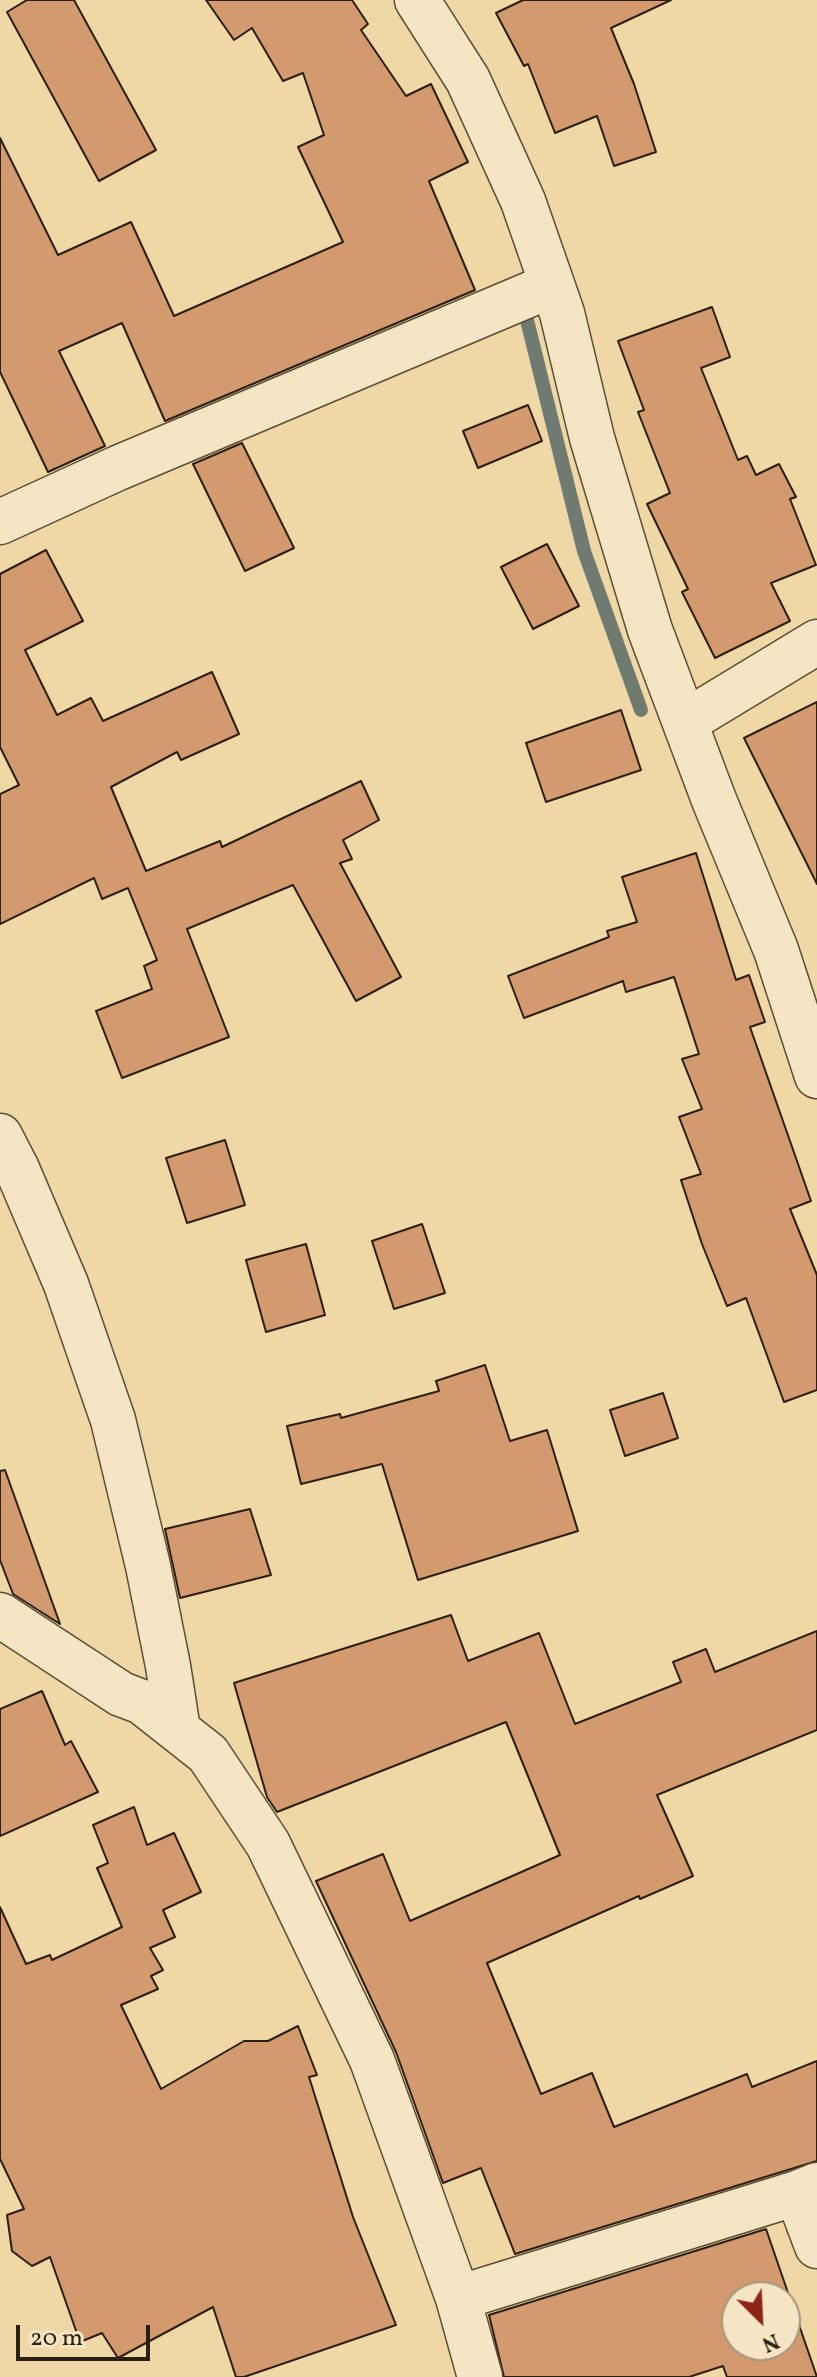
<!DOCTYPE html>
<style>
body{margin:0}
#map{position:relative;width:817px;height:2377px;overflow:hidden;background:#efd7a6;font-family:Vollkorn,serif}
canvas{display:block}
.north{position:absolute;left:721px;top:2281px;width:80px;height:80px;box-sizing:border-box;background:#f5e5c5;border:2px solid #a4967d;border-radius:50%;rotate:156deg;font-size:22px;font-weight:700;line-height:32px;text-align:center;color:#2b1f10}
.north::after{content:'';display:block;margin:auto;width:28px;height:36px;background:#8f2418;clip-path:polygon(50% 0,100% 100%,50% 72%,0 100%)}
.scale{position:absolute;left:16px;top:2325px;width:134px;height:36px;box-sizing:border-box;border:4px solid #2b1f10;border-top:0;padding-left:10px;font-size:24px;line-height:28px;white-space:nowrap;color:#2b1f10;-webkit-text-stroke:6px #f5e5c5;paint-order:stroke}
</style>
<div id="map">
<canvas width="817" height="2377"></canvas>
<div class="north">N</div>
<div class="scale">20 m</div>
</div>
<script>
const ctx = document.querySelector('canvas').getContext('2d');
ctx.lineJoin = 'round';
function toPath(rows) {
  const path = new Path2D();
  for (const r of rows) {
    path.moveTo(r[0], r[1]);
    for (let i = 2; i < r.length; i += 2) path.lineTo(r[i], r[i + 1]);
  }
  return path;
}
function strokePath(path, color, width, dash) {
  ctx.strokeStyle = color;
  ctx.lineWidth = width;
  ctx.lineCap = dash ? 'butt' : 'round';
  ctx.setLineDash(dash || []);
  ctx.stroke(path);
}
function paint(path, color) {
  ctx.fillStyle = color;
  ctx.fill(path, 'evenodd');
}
strokePath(toPath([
 [526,316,584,551,641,710]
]), '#6f7b70', 14);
const building = toPath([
 [27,0,74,0,156,150,99,181,7,12,27,0],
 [206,0,352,0,368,24,361,30,406,96,431,84,468,162,429,181,475,290,165,421,122,323,59,351,105,446,48,472,0,372,0,138,58,255,131,222,174,316,343,242,298,147,324,135,303,73,283,81,252,28,234,40,206,0],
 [523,0,671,0,611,28,634,84,656,152,614,166,597,116,555,133,528,64,524,66,496,13,523,0],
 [712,307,730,357,701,368,738,460,747,456,756,475,779,464,796,497,790,499,816,565,771,583,790,621,715,658,682,592,688,589,647,504,670,493,638,412,644,410,618,341,712,307],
 [528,405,542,441,478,468,463,431,528,405],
 [242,443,294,548,245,571,193,464,242,443],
 [547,544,579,606,533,629,501,567,547,544],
 [46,550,83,621,25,650,57,715,91,698,103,721,212,672,239,734,181,760,177,752,111,787,146,871,220,841,222,847,361,781,379,820,343,840,352,859,340,863,401,977,356,1001,293,885,187,929,229,1037,122,1078,96,1011,152,989,144,966,157,960,128,888,102,899,94,878,0,924,0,794,19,785,0,747,0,574,46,550],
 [817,702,817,884,744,738,817,702],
 [621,710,641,770,546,802,526,743,621,710],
 [696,853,736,980,749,975,765,1022,750,1027,811,1201,790,1209,817,1275,817,1390,784,1402,746,1298,727,1306,702,1244,681,1180,701,1174,679,1117,702,1109,682,1059,699,1054,674,977,626,992,623,981,524,1018,508,976,609,937,607,931,637,922,622,877,696,853],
 [225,1140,245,1205,187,1223,166,1158,225,1140],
 [422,1224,445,1293,394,1309,372,1241,422,1224],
 [306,1244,325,1315,266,1332,246,1260,306,1244],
 [485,1365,510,1441,547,1430,578,1531,418,1580,382,1464,301,1484,287,1426,340,1414,341,1418,439,1391,436,1381,485,1365],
 [663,1393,678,1438,625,1456,610,1410,663,1393],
 [5,1470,60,1624,13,1594,0,1560,0,1471,5,1470],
 [250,1509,271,1575,180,1598,165,1529,250,1509],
 [451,1615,468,1661,539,1633,575,1724,681,1682,673,1662,706,1649,715,1672,817,1631,817,1730,657,1795,693,1876,640,1899,639,1896,487,1963,541,2094,592,2073,614,2127,747,2074,752,2087,817,2061,817,2161,515,2254,481,2168,443,2183,396,2052,316,1881,383,1854,410,1921,560,1855,506,1722,277,1812,267,1797,234,1683,451,1615],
 [42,1691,65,1745,71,1741,98,1792,0,1836,0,1709,42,1691],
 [134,1807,147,1845,174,1833,201,1892,163,1910,175,1937,150,1948,163,1970,151,1976,158,1989,121,2005,161,2089,244,2041,268,2041,298,2026,317,2075,309,2077,353,2217,396,2325,244,2377,236,2377,213,2307,118,2358,102,2333,80,2342,50,2257,32,2266,12,2251,7,2215,24,2209,0,2159,0,1907,26,1964,50,1955,52,1960,122,1927,97,1868,108,1863,93,1825,134,1807],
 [766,2229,817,2377,727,2377,723,2366,689,2377,504,2377,489,2315,766,2229],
 [737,2297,785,2297,785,2345,737,2345,737,2297]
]);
paint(building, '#d39a6f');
strokePath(building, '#2b1f10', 2);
const minor = toPath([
 [417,0,468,80,523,201,562,313,592,438,650,630,714,800,776,950,817,1076],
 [0,522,118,468,552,285],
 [685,722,817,642],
 [0,1136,17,1169,66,1284,113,1420,148,1566,168,1666,178,1730],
 [0,1615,121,1694,142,1702,208,1754,268,1844,372,2060,458,2298,797,2193,817,2185],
 [797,2193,817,2246],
 [458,2298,480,2377]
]);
strokePath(minor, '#5c4d36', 47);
strokePath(minor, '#f5e5c5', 44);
</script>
